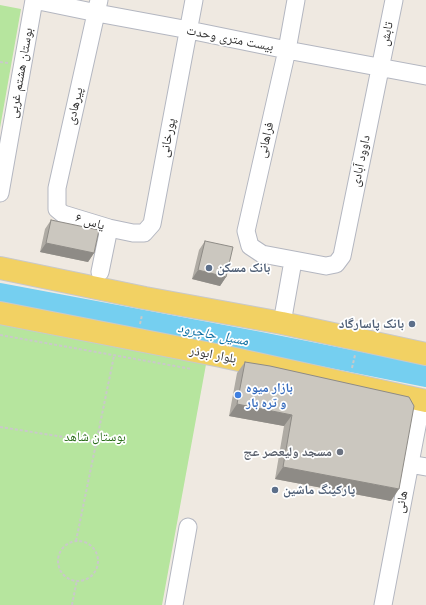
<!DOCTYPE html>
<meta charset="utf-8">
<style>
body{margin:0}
canvas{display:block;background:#efe9e1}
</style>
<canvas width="426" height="605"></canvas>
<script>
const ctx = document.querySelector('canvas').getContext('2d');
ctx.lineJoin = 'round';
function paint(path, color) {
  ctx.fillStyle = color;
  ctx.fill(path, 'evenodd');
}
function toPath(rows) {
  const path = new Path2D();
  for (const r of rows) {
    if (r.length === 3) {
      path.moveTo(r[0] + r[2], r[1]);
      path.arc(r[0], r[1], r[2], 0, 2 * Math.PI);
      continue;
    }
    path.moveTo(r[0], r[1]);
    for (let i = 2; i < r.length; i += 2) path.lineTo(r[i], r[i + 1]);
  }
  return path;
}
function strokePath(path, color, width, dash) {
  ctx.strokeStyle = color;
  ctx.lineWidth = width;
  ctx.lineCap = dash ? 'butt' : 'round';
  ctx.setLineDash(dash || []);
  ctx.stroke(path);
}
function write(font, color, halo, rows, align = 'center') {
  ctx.font = font + ' "Space Grotesk","Noto Naskh Arabic",sans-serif';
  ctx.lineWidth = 3.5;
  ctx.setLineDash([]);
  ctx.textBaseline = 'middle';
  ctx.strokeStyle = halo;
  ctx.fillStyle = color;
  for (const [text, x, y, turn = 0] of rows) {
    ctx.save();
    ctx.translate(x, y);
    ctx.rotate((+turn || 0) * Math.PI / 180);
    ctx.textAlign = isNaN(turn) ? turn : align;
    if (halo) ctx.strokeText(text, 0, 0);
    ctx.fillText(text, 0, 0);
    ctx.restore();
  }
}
paint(toPath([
 [0,5,21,9,0,128],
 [0,322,207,359,162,605,0,605]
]), '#b6e59e');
strokePath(toPath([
 [0,294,261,343,426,376]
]), '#75cff0', 22);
const minor = toPath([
 [34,0,97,13,189,30,287,50,426,76],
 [99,0,57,188,57,209,63,214,109,228,133,233,144,233,152,224,194,0],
 [296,0,287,50,246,231,250,246,262,254,326,266,336,264,342,256,394,0],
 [0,193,34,0],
 [100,272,109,228],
 [282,323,293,261],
 [409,464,426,467],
 [174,605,188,527],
 [383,605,422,400]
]);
const major = toPath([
 [0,268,145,298,282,323,426,354],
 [0,313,221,356,426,401]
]);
strokePath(minor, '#b4b7c1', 19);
strokePath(major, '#c9c9c9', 24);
strokePath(toPath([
 [0,62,8,63],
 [140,324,142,315],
 [0,335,192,369],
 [352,368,355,355],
 [0,427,96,442],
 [76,541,114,356],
 [78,561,20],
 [72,605,77,580]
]), '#c9c9c9', 2, [3, 2]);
strokePath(minor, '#fff', 17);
strokePath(major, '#f2d163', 22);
paint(toPath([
 [51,220,94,253,88,262,40,252,45,229],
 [205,241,226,277,220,286,192,279,199,250],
 [245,362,391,501,275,479,284,426,229,416,237,373]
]), '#afaba4');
paint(toPath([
 [46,243,94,253,88,262,40,252],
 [198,270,226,277,220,286,192,279],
 [237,404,292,415,284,426,229,416],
 [283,467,399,489,391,501,275,479]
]), '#8e8b86');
const building = toPath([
 [51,220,99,230,94,253,46,243,51,220],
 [205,241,233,247,226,277,198,270,205,241],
 [245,362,270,366,409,397,414,406,399,489,283,467,292,415,237,404,245,362]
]);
paint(building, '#cbc7bf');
strokePath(building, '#8e8b86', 1);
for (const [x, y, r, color] of [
 [209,268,4,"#5c6f8a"],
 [412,324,4,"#5c6f8a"],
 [238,395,4,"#3f7fe0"],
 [340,452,4,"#6b7280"],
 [275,490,4,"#5c6f8a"]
]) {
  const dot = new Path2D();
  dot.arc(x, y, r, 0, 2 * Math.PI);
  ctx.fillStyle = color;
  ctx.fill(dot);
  strokePath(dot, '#fff', 1.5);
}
write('13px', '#2e2e2e', '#fff', [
 ["تابش",387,34,-79],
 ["بیست متری وحدت",230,39,11],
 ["بوستان هشتم غربی",21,73,-80],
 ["پیرهادی",75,106,-77],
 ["پورخانی",168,138,-79],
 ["فراهانی",266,140,-77],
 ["داوود آبادی",361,161,-78],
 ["یاس ۶",90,222,17],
 ["بلوار ابوذر",213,355,11],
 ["هانی",402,502,-80]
]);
write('bold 13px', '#4e5e75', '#fff', [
 ["بانک مسکن",217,268],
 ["بانک پاسارگاد",404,324,"right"],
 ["پارکینگ ماشین",283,490]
], 'left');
write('bold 13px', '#366cbe', '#fff', [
 ["بازار میوه",246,388],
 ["و تره بار",246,403]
], 'left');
write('13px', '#2c6e1b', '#fff', [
 ["بوستان شاهد",95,437]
]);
write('bold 13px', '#5b616d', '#fff', [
 ["مسجد ولیعصر عج",332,452]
], 'right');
write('italic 14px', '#0d6fa3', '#fff', [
 ["مسیل جاجرود",213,335,11]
]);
</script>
